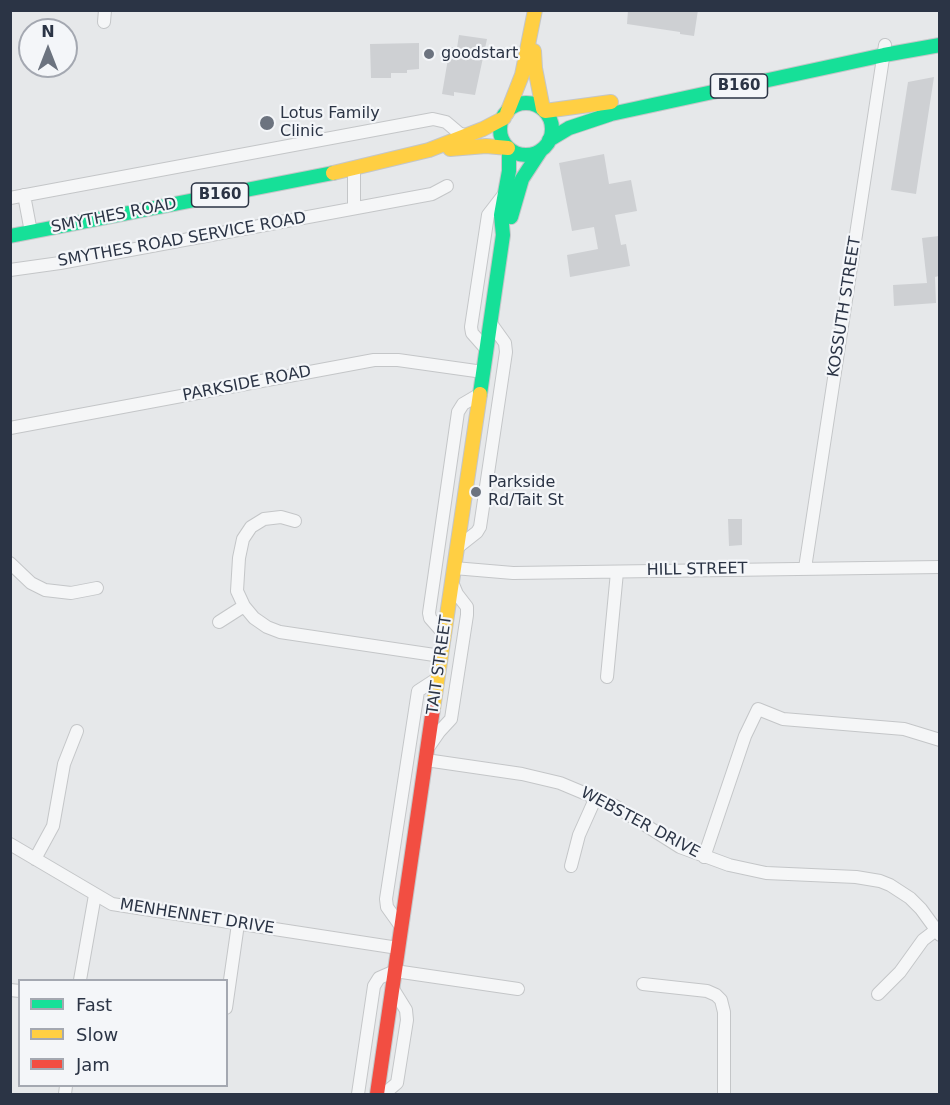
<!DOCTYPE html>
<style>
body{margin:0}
#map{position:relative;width:950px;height:1105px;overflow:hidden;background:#e6e8ea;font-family:"DejaVu Sans",sans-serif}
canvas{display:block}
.frame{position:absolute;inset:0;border:12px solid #2b3445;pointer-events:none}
.legend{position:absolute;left:18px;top:979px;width:210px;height:108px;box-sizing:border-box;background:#f4f6f9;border:2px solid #a4a8b1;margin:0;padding:8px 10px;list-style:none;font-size:18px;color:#2b3445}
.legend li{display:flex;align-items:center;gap:12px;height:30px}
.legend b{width:30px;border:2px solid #a4a8b1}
.north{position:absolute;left:18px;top:18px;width:60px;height:60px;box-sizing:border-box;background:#f4f6f9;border:2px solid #a4a8b1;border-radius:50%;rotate:0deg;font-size:16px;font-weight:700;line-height:24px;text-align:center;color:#2b3445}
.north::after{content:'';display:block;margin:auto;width:21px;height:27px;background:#6c737f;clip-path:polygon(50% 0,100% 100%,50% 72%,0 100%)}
</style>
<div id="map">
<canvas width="950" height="1105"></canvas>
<div class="frame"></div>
<ul class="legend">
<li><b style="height:8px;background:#16e098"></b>Fast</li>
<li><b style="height:8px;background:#ffcf43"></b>Slow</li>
<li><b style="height:8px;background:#f24e42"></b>Jam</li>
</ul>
<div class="north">N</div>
</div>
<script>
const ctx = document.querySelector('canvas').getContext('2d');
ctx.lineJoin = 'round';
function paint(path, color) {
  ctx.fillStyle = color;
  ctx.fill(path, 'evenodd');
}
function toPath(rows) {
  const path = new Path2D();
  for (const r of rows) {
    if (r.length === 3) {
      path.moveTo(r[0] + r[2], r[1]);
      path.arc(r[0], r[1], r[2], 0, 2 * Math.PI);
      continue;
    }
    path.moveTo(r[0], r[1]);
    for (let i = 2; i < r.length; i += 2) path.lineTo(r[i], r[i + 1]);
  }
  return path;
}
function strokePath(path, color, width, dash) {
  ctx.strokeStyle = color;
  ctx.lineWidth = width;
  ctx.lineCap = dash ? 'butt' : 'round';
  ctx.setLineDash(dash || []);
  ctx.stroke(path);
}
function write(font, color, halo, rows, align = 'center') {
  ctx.font = font + ' "DejaVu Sans",sans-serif';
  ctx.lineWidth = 4.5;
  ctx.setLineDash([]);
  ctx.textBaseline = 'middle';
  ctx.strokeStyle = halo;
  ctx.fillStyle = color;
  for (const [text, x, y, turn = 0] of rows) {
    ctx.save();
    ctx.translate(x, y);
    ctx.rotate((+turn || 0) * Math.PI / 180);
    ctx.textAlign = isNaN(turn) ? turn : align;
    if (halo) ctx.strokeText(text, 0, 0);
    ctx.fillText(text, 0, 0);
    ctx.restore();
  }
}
paint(toPath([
 [628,10,698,10,694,36,680,34,680,32,627,24],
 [459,35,487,39,475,95,454,92,454,96,442,94,450,47,457,48],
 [419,43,419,69,407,70,407,73,391,73,391,78,371,78,370,44],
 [934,77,916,194,891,190,908,82],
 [604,154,609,184,631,180,637,211,615,215,621,245,626,244,630,266,570,277,567,255,598,249,594,227,572,231,559,163],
 [939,236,939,276,935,277,936,303,894,306,893,285,927,283,922,238],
 [728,519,742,519,742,545,729,546]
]), '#ced0d3');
const street = toPath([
 [104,22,105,10],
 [354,169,354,208],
 [24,195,31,232],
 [10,198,433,119,446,122,459,133,467,136],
 [10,270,60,263,432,194,447,186],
 [487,350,472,333,471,327,488,215,505,193],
 [10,428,374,360,398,360,483,372],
 [295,521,281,517,264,519,251,527,243,539,239,558,237,591,244,606,254,618,267,627,280,632,441,656],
 [458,547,477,532,480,527,506,352,505,343,490,322],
 [10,563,31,583,45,590,71,593,97,588],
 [454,568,513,573,940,567],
 [805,568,885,45],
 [219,622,244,606],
 [445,635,430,618,429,613,458,412,463,404,480,394],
 [607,677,617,572],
 [430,745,439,732,451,719,467,615,467,607,457,594,452,582],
 [426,760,522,774,560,783,615,806,680,847,729,865,766,873,856,877,880,881,890,885,910,898,921,909,940,935],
 [10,844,112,904,398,948],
 [704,857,745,736,758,709,783,719,904,729,940,740],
 [35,859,53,826,64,764,77,731],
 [571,866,579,835,596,797],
 [402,928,387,907,386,899,418,691,438,678],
 [80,980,95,895],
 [643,984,707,991,716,995,721,1000,724,1012,724,1094],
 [10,990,20,991],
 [878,994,900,972,923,940,936,930],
 [226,1008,238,924],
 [65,1094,66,1086],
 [358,1094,374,986,379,978,395,971,518,989],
 [384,1094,397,1083,407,1020,406,1010,393,989]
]);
const fast = toPath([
 [526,129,26],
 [549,140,569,128,611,114,884,55,940,45],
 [511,217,522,179,541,150],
 [10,236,333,173],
 [480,394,503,235,501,215,509,171,509,150]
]);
const slow = toPath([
 [534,51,535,68,543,109],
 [545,111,611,102],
 [507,113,522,75,535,10],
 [450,149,486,146,508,148],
 [333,173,429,150,483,129,504,118],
 [433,709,480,394]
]);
const jam = toPath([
 [377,1094,433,709]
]);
strokePath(street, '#c4c6c8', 14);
strokePath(fast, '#c4c6c8', 16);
strokePath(slow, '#c4c6c8', 16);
strokePath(jam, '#c4c6c8', 16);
strokePath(street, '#f5f6f7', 12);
strokePath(fast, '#16e098', 14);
strokePath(slow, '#ffcf43', 14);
strokePath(jam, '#f24e42', 14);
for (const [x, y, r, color] of [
 [429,54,6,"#6c737f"],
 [267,123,8,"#6c737f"],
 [476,492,6,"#6c737f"]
]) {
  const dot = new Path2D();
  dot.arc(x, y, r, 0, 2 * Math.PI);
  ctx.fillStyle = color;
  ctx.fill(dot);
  strokePath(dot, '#f4f6f9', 2);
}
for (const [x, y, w] of [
 [739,86,57],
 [220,195,57]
]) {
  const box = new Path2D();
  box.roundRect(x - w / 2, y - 12, w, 24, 4.5);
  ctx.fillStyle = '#f4f6f9';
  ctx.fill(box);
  strokePath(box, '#2b3445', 1.5);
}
write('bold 15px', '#2b3445', null, [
 ["B160",739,86],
 ["B160",220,195]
]);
write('16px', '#2b3445', '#f4f6f9', [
 ["goodstart",441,54],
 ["Lotus Family",280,114],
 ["Clinic",280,132],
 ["Parkside",488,483],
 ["Rd/Tait St",488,501]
], 'left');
write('16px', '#2b3445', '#f4f6f9', [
 ["SMYTHES ROAD",114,216,-11],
 ["SMYTHES ROAD SERVICE ROAD",182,240,-10],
 ["KOSSUTH STREET",845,307,-81],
 ["PARKSIDE ROAD",247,384,-11],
 ["HILL STREET",697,570,-1],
 ["TAIT STREET",440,665,-82],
 ["WEBSTER DRIVE",640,823,28],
 ["MENHENNET DRIVE",197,917,9]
]);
</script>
